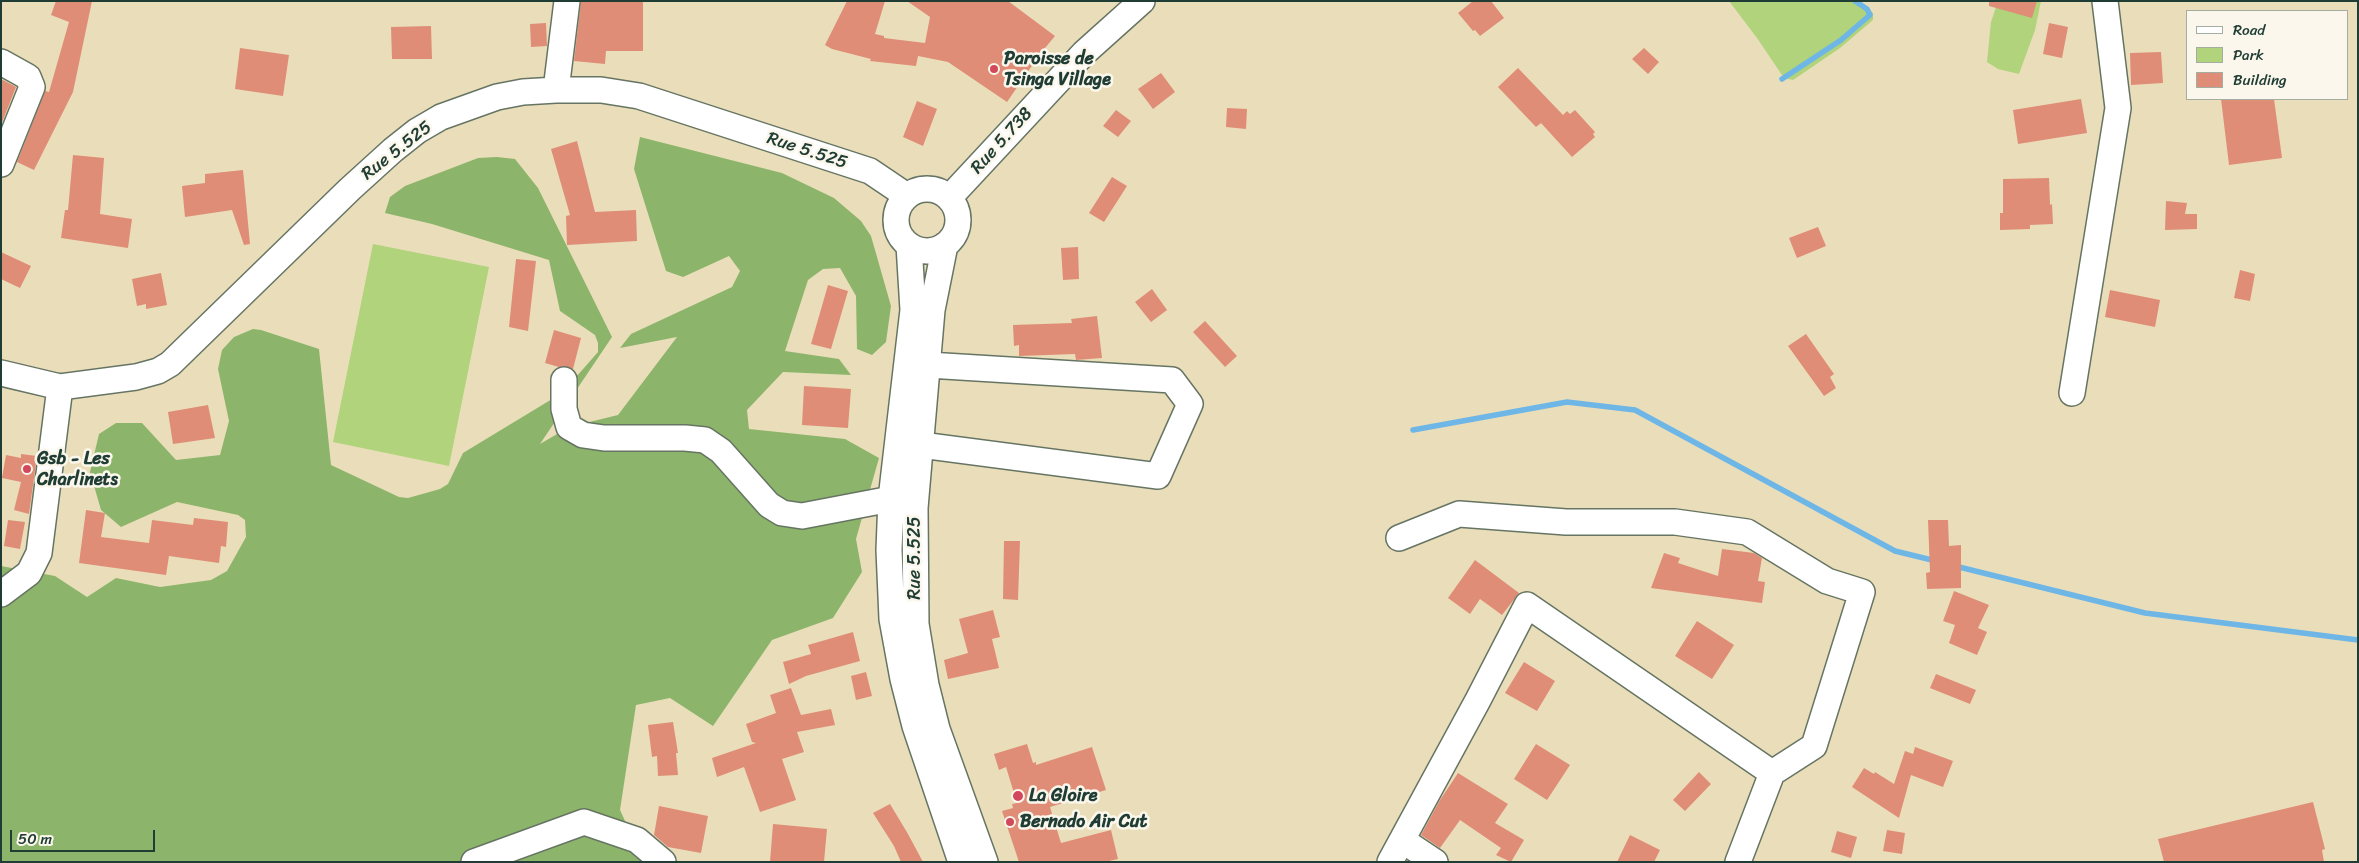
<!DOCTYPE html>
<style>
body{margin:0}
#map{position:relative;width:2359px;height:863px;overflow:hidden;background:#eadeba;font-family:Sriracha,sans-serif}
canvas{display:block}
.frame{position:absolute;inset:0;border:2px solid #1f3d34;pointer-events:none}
.legend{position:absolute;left:2186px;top:10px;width:162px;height:90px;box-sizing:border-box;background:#fbf7ec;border:1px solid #a3ada2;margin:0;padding:6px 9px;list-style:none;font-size:15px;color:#1f3d34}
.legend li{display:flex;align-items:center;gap:10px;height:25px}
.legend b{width:25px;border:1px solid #a3ada2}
.scale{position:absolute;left:10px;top:830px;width:145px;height:22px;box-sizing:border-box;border:2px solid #1f3d34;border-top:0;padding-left:6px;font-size:15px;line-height:18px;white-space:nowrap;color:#1f3d34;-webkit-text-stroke:4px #fbf7ec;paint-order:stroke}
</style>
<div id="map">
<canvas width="2359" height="863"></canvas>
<div class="frame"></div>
<ul class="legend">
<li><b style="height:6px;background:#fff"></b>Road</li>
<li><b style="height:14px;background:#b0d37b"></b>Park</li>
<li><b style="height:14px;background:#df8d77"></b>Building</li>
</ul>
<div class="scale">50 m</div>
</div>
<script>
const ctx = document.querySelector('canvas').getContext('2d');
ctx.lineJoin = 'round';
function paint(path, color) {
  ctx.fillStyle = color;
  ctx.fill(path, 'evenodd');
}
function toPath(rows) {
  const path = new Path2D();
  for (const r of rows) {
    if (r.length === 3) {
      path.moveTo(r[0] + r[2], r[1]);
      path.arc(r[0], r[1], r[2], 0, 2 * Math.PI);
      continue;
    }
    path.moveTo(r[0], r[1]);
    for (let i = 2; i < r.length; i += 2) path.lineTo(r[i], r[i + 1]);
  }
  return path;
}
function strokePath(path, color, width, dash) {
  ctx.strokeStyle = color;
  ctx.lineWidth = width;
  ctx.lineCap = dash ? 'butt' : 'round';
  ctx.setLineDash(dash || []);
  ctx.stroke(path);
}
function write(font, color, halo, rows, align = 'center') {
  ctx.font = font + ' Sriracha,sans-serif';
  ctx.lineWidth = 5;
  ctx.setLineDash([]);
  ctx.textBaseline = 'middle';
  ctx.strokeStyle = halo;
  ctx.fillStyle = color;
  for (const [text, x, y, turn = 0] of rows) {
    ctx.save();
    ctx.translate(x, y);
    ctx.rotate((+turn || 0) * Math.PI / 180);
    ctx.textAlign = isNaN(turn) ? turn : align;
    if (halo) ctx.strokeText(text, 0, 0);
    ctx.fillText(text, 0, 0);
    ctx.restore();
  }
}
paint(toPath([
 [1729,1,1860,1,1873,13,1873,20,1840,48,1793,80,1784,78,1757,38],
 [1998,1,2041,1,2035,30,2019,74,1998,69,1987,62,1991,22],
 [373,244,489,267,449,466,333,442]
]), '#b0d37b');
paint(toPath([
 [640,137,782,173,834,198,861,221,871,236,891,306,886,342,872,355,857,349,856,296,840,268,823,269,808,280,785,351,839,359,851,375,783,372,747,410,749,429,845,439,879,458,856,539,862,572,833,618,772,640,713,726,670,698,636,705,620,810,644,862,1,862,1,566,55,576,87,597,116,578,160,587,211,580,227,571,246,537,245,520,238,515,177,502,121,527,101,510,90,472,99,434,116,423,142,423,176,460,220,455,229,421,218,369,222,350,234,337,253,329,261,330,319,349,331,465,399,497,408,498,440,489,448,484,463,453,562,393,598,352,598,343,595,335,560,311,549,260,432,224,385,213,390,197,405,186,478,158,497,157,515,159,538,188,612,337,540,444,569,427,618,415,677,337,620,348,631,334,732,287,740,271,729,256,683,277,666,271,634,169]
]), '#8cb56b');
strokePath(toPath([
 [1782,79,1841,40,1870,15,1867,9,1855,1],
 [1413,430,1567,402,1635,410,1895,551,1936,561],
 [1955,566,2145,613,2358,640]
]), '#6eb6e6', 5.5);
paint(toPath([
 [56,1,92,1,73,92,34,170,17,162,45,91,49,92,69,22,51,15],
 [581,1,643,1,643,51,606,51,605,64,574,61],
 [847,1,885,1,875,34,884,36,884,38,925,43,930,17,907,1,1008,1,1055,36,1040,54,1007,102,948,62,918,56,916,66,870,61,871,59,832,49,825,45],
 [1473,1,1491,1,1504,18,1480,36,1475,30,1473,31,1458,13],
 [1989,1,2037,1,2032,18,1989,6],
 [546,23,547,46,531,47,530,24],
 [2049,23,2068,27,2062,58,2043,54],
 [431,26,432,59,392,59,391,27],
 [240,48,289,55,283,96,235,89],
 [1644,48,1659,62,1648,74,1632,59],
 [2161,52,2163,83,2131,85,2130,53],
 [1518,68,1563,115,1567,111,1570,114,1575,110,1595,132,1593,134,1595,137,1572,157,1541,123,1536,127,1498,87],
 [1161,73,1175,92,1153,109,1138,89],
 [1,79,16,87,1,125],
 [2081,99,2087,133,2018,144,2013,110],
 [2221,99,2274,99,2282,158,2229,165],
 [917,101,937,109,923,146,903,137],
 [1227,108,1247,109,1246,129,1226,127],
 [1116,110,1131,121,1118,137,1103,126],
 [577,141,595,212,636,210,637,241,567,245,566,216,570,215,551,149],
 [73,155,104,158,100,214,132,219,128,248,61,238,65,210,68,210],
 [243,170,250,244,244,245,232,210,185,217,182,186,205,183,205,174],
 [1112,177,1127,186,1104,222,1089,213],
 [2049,178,2050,205,2052,204,2053,224,2030,225,2030,229,2000,230,2000,213,2003,213,2003,179],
 [2166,201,2187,203,2185,214,2197,214,2197,229,2165,230],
 [1818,227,1826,246,1797,258,1789,238],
 [1078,247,1079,279,1063,280,1061,248],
 [1,252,31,266,20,288,1,279],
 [516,259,536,261,528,331,509,327],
 [2240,270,2255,274,2250,301,2234,298],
 [161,273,167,305,146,309,146,304,137,306,132,279],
 [828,285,848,291,831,349,811,344],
 [1152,289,1167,310,1151,322,1135,302],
 [2110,290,2160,300,2155,327,2105,317],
 [1097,316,1102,358,1076,360,1075,354,1019,356,1019,345,1014,346,1013,325,1072,323,1071,319],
 [1205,321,1237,356,1225,367,1193,332],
 [554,330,581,338,573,369,564,366,559,367,545,363],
 [1806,334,1834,374,1830,377,1836,388,1824,396,1788,346],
 [804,386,851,389,848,428,802,425],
 [208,405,215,438,173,444,168,412],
 [21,454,37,456,29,514,14,510,21,482,2,478,6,455,21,458],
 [86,510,105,513,101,537,149,543,152,520,193,525,194,518,228,522,226,547,221,546,219,563,169,556,166,575,79,563],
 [8,520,25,522,20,549,4,546],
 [1928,520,1948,520,1949,546,1961,545,1961,588,1927,589,1926,573,1930,572],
 [1004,541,1020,541,1018,600,1003,599],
 [1722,549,1754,553,1762,558,1758,581,1765,582,1762,603,1651,588,1664,553,1680,558,1678,563,1718,576],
 [1475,560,1519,593,1502,615,1480,599,1470,614,1448,598],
 [1954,591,1989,605,1978,628,1987,632,1977,655,1949,643,1955,625,1943,621],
 [993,610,1000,637,992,639,999,668,948,679,944,660,968,653,959,619],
 [1697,621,1734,645,1712,679,1675,656],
 [853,632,860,661,806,676,789,684,783,662,811,654,808,645],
 [1524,662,1555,681,1537,711,1505,693],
 [866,672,872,696,856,700,851,676],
 [1936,674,1976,690,1970,704,1930,688],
 [791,688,801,715,831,709,835,725,797,732,804,752,782,759,796,800,760,812,744,767,717,777,712,758,756,743,752,742,746,724,776,713,770,695],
 [673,722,678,753,676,753,678,775,658,776,657,756,652,757,648,725],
 [1027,744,1033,763,1036,762,1036,765,1092,747,1106,790,1050,807,1061,843,1111,830,1118,859,1105,862,1019,862,1002,811,1013,808,1012,804,1017,803,1006,767,999,770,994,754],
 [1536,744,1570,765,1547,800,1514,779],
 [1915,747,1953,761,1943,787,1911,775,1899,818,1852,787,1864,768,1874,774,1875,772,1894,784,1905,751,1913,754],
 [1699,772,1711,784,1685,811,1673,800],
 [1458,773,1508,804,1495,823,1524,840,1511,862,1496,855,1501,848,1460,820,1440,848,1421,835,1440,800],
 [2313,802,2325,849,2322,850,2324,862,2164,862,2158,839],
 [890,804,908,834,923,862,901,862,894,846,873,813],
 [659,806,708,816,701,853,668,847,654,835],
 [773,824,827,829,824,862,770,862],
 [1887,830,1905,833,1902,854,1883,851],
 [1837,831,1857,837,1851,858,1831,852],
 [1630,835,1660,850,1654,862,1617,862]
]), '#df8d77');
const minor = toPath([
 [1,62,28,77,32,87,1,164],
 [556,90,567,1],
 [927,220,31],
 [949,198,1084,53,1142,1],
 [909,245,913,310,891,499,889,550,892,619,903,679,915,726,961,862],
 [945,245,932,310,915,508,916,624,926,685,937,729,985,862],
 [1,373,60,387,136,377,158,371,170,364,350,189,393,150,417,131,441,117,497,97,523,92,556,90,601,90,639,96,870,171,907,196],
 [564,380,564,409,569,427,583,435,604,438,685,438,705,440,721,451,769,505,782,513,802,516,891,499],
 [2072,393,2118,108,2105,1],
 [921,445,1158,476,1190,404,1172,380,928,365],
 [1,594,29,573,39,553,60,387],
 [1402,840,1435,862],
 [474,862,584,822,637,840,663,862],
 [1390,862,1478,700,1527,605,1772,773,1814,746,1862,592,1827,581,1747,532,1675,522,1566,522,1459,514,1399,538],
 [1738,862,1772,773]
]);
strokePath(minor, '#667563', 28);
strokePath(minor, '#fff', 25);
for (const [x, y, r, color] of [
 [994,69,5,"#d1495b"],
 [27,469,5,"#d1495b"],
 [1018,796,6,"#d1495b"],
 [1010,822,5,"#d1495b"]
]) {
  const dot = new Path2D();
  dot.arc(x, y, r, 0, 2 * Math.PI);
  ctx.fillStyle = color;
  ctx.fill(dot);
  strokePath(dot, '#fbf7ec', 2);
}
write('bold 18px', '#1f3d34', '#fbf7ec', [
 ["Paroisse de",1004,59],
 ["Tsinga Village",1004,80],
 ["Gsb - Les",37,459],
 ["Charlinets",37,480],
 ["La Gloire",1029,796],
 ["Bernado Air Cut",1020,822]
], 'left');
write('18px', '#1f3d34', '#fbf7ec', [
 ["Rue 5.738",1002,141,-48],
 ["Rue 5.525",397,151,-38],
 ["Rue 5.525",807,151,18],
 ["Rue 5.525",915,558,-90]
]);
</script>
